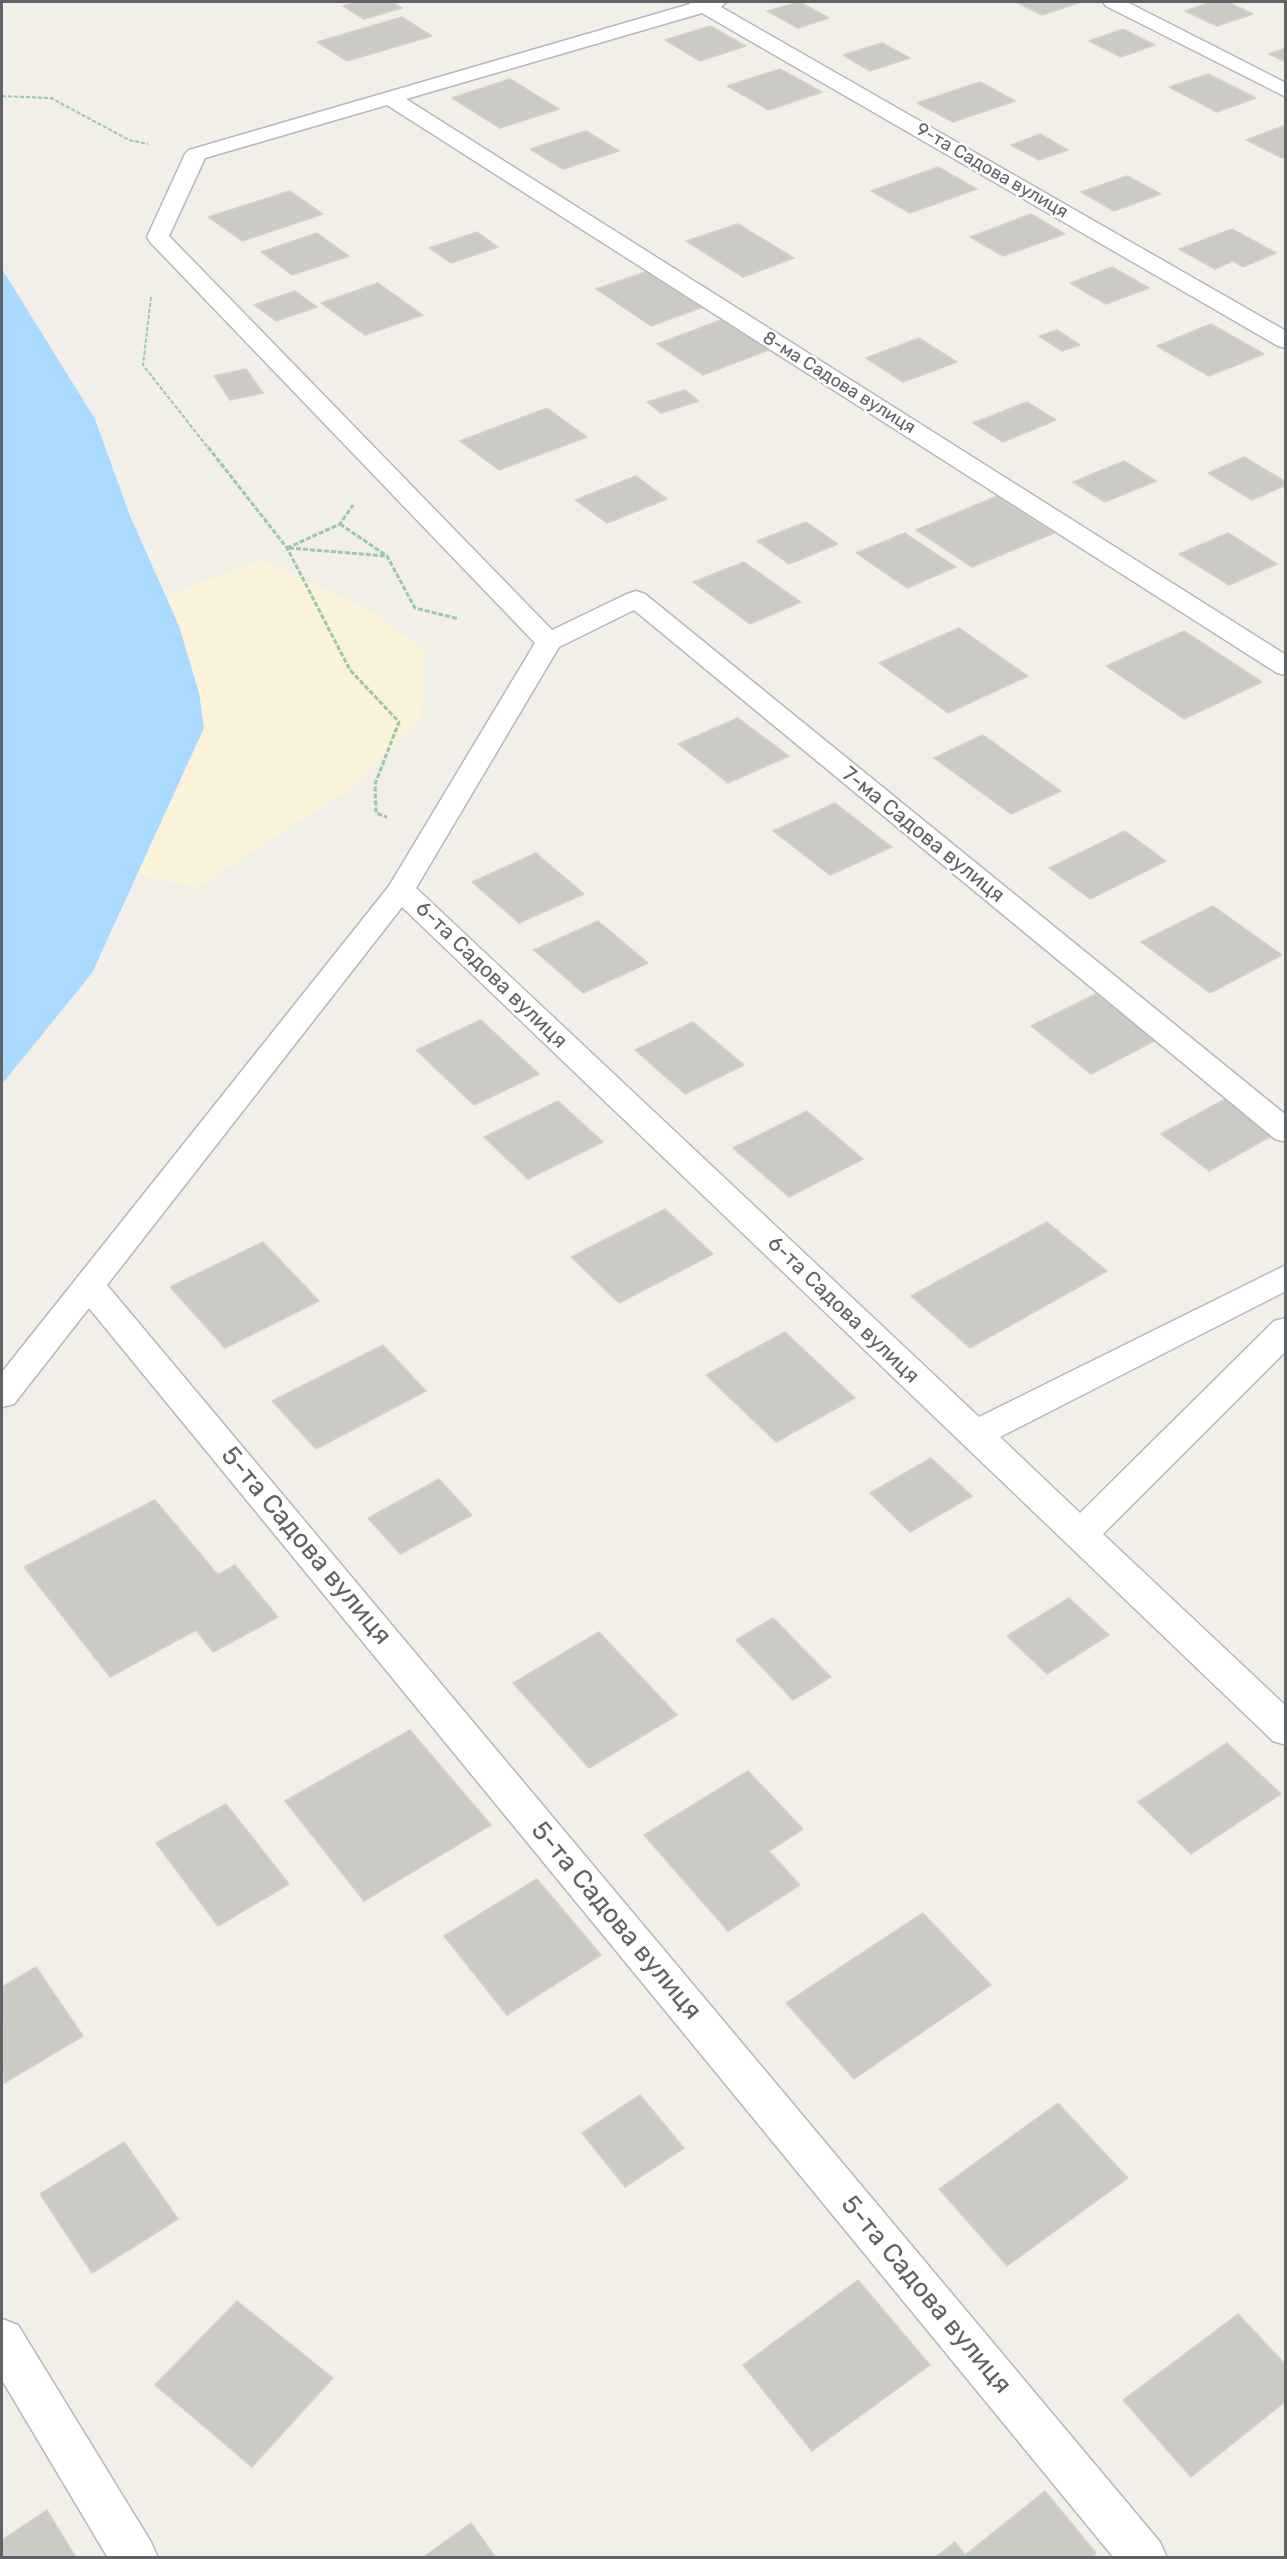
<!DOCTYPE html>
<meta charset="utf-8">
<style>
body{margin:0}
#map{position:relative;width:1287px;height:2559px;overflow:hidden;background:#f1efe8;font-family:Rubik,sans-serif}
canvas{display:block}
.frame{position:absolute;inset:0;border:3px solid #5f6368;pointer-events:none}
</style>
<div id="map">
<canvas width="1287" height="2559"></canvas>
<div class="frame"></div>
</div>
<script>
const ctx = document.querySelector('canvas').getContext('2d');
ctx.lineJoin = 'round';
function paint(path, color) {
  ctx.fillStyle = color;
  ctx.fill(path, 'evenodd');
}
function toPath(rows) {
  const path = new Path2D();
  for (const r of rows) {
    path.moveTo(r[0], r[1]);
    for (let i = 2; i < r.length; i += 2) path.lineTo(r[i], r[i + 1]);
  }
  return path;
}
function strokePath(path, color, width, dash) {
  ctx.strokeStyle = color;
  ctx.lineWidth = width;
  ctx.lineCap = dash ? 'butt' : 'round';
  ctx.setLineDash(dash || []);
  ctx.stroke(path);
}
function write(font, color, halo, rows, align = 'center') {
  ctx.font = font + ' Rubik,sans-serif';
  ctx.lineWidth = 5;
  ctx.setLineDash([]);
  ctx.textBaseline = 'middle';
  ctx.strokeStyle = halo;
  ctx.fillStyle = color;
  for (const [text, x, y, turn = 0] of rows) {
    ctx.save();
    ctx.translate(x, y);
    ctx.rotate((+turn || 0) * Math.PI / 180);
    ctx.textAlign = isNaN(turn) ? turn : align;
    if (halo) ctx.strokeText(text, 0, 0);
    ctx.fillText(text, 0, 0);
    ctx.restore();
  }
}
paint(toPath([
 [262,560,366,608,424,650,422,717,350,789,198,887,136,875,204,728,199,692,179,626,166,596]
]), '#fbf3d9');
paint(toPath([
 [2,269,95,419,130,516,179,626,199,693,204,728,92,973,2,1084]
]), '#aadaff');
const building = toPath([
 [358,2,391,2,402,8,364,19,343,6,358,2],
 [799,2,829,18,798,28,767,11,799,2],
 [1016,2,1081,2,1042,15,1016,2],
 [1212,2,1228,2,1253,14,1217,26,1185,11,1212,2],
 [402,17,432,36,347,61,317,42,402,17],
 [710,26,746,46,700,61,665,40,710,26],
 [1123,29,1155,45,1121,57,1089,41,1123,29],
 [882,43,910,58,870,71,843,55,882,43],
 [1286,48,1286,62,1269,54,1286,48],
 [780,69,822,92,769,110,727,86,780,69],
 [1208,74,1256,98,1217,112,1169,87,1208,74],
 [510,79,559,109,500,128,452,98,510,79],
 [980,82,1015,101,953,122,917,103,980,82],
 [1286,125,1286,157,1282,158,1246,140,1286,125],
 [586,131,619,151,563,169,530,149,586,131],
 [1040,134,1068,150,1039,160,1011,145,1040,134],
 [938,167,977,189,910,213,871,191,938,167],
 [1127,176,1161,194,1114,211,1081,192,1127,176],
 [290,191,323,214,242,241,208,217,290,191],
 [1031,214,1065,234,1003,256,970,237,1031,214],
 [738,224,794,258,743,277,686,241,738,224],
 [1232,229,1276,253,1243,267,1233,261,1215,269,1179,249,1232,229],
 [477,232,498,247,451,263,429,248,477,232],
 [317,233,349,256,292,275,261,252,317,233],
 [1112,267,1149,288,1106,304,1070,283,1112,267],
 [648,271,703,307,651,326,596,289,648,271],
 [378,283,423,315,365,335,321,303,378,283],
 [295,291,317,307,276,321,254,305,295,291],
 [724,319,771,349,703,375,657,344,724,319],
 [1211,324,1264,354,1209,376,1157,346,1211,324],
 [1057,330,1080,345,1062,351,1039,336,1057,330],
 [919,338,957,362,903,382,866,358,919,338],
 [246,369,263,393,230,400,214,376,246,369],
 [685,390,699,401,661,413,647,402,685,390],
 [1027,402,1056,420,1003,442,973,423,1027,402],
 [547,408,587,437,499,470,460,441,547,408],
 [1244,457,1286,482,1286,485,1252,500,1208,473,1244,457],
 [1124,461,1156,481,1105,502,1073,482,1124,461],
 [636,476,667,499,607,523,575,500,636,476],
 [997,496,1054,533,972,567,916,530,997,496],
 [806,522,838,544,789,564,757,541,806,522],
 [905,533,956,567,907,588,856,553,905,533],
 [1228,533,1277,564,1229,585,1179,554,1228,533],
 [744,562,801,602,750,624,693,582,744,562],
 [959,628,1028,676,948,713,879,663,959,628],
 [1184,631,1262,682,1184,719,1106,666,1184,631],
 [738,718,789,756,728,783,678,744,738,718],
 [983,735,1061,791,1011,814,934,758,983,735],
 [835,803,892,847,830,875,773,831,835,803],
 [1125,831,1166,861,1090,899,1049,868,1125,831],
 [536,853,584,894,519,923,472,882,536,853],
 [1213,906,1282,955,1210,993,1141,942,1213,906],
 [598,921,648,963,583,993,534,950,598,921],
 [1096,994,1156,1040,1091,1074,1031,1026,1096,994],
 [481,1020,539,1074,474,1105,416,1050,481,1020],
 [693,1022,744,1065,685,1094,635,1050,693,1022],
 [1227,1098,1275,1134,1209,1171,1161,1134,1227,1098],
 [558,1101,603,1142,528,1179,484,1137,558,1101],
 [807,1111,863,1159,789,1197,733,1148,807,1111],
 [665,1209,713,1254,619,1303,571,1257,665,1209],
 [1047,1222,1107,1271,970,1348,911,1296,1047,1222],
 [263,1242,319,1301,225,1348,170,1287,263,1242],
 [785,1332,855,1398,776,1442,706,1375,785,1332],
 [383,1345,426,1391,316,1449,272,1401,383,1345],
 [931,1458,972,1496,910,1532,870,1493,931,1458],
 [439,1479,472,1515,400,1554,368,1518,439,1479],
 [155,1500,218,1575,235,1565,278,1617,213,1652,196,1630,110,1677,24,1567,155,1500],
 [1069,1598,1109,1635,1047,1674,1007,1636,1069,1598],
 [773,1618,831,1677,793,1700,736,1640,773,1618],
 [599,1632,677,1715,589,1768,513,1683,599,1632],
 [410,1730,491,1825,364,1901,285,1801,410,1730],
 [1227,1743,1281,1794,1191,1854,1138,1802,1227,1743],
 [748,1771,803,1829,769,1851,800,1885,728,1931,644,1835,748,1771],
 [226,1804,289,1884,218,1926,156,1843,226,1804],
 [537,1879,601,1955,507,2015,444,1936,537,1879],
 [923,1913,991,1985,854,2079,786,2003,923,1913],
 [36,1967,83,2036,4,2083,2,1987,36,1967],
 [640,2095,684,2148,625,2187,582,2133,640,2095],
 [1058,2103,1128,2178,1007,2266,939,2189,1058,2103],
 [124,2142,178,2219,92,2273,40,2194,124,2142],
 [858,2280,930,2365,812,2451,743,2365,858,2280],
 [237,2301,333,2378,252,2467,155,2385,237,2301],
 [1238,2314,1286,2365,1286,2401,1191,2477,1123,2400,1238,2314],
 [1045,2491,1096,2553,1091,2558,934,2558,955,2542,965,2555,1045,2491],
 [47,2510,76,2558,2,2558,2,2540,47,2510],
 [471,2523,496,2558,422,2558,471,2523]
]);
paint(building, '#cccac5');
strokePath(building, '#d6d1c6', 1.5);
const minor = toPath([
 [689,2,726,2,721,7,1286,331,1286,348,1278,346,702,13,406,99,1286,655,1286,675,1277,673,387,105,205,158,169,236,552,630,627,594,636,591,645,594,1286,1115,1286,1142,1275,1139,634,610,559,647,416,888,979,1417,1286,1265,1286,1291,1000,1437,1080,1513,1274,1321,1286,1318,1286,1351,1103,1534,1286,1706,1286,1745,1273,1741,402,907,107,1285,1160,2542,1167,2558,1114,2558,89,1308,14,1404,2,1407,2,1372,389,886,535,643,150,242,147,237,185,154,189,150,690,4,689,2],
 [1103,2,1127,2,1286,83,1286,97,1106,6,1103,2],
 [2,2319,18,2325,151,2542,158,2558,108,2558,2,2380,2,2319]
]);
strokePath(minor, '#b5b8bc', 3);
strokePath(toPath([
 [2,96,51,98,129,140,148,144],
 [151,297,143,365,209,449]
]), '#9cc7a9', 2, [4, 2]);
strokePath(toPath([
 [208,447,287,548,350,670,399,722,375,784,376,813,387,817],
 [340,524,387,556,415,608,459,619],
 [287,548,340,524,353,505],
 [289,548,386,556]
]), '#9cc7a9', 3, [5, 2]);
paint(minor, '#fff');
write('18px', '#5f6368', '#fff', [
 ["9-та Садова вулиця",992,171,30],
 ["8-ма Садова вулиця",839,383,32]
]);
write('21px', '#5f6368', '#fff', [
 ["7-ма Садова вулиця",923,835,39],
 ["6-та Садова вулиця",491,975,44],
 ["6-та Садова вулиця",843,1310,44]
]);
write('26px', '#5f6368', '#fff', [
 ["5-та Садова вулиця",306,1546,50],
 ["5-та Садова вулиця",616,1921,50],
 ["5-та Садова вулиця",926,2295,50]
]);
</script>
